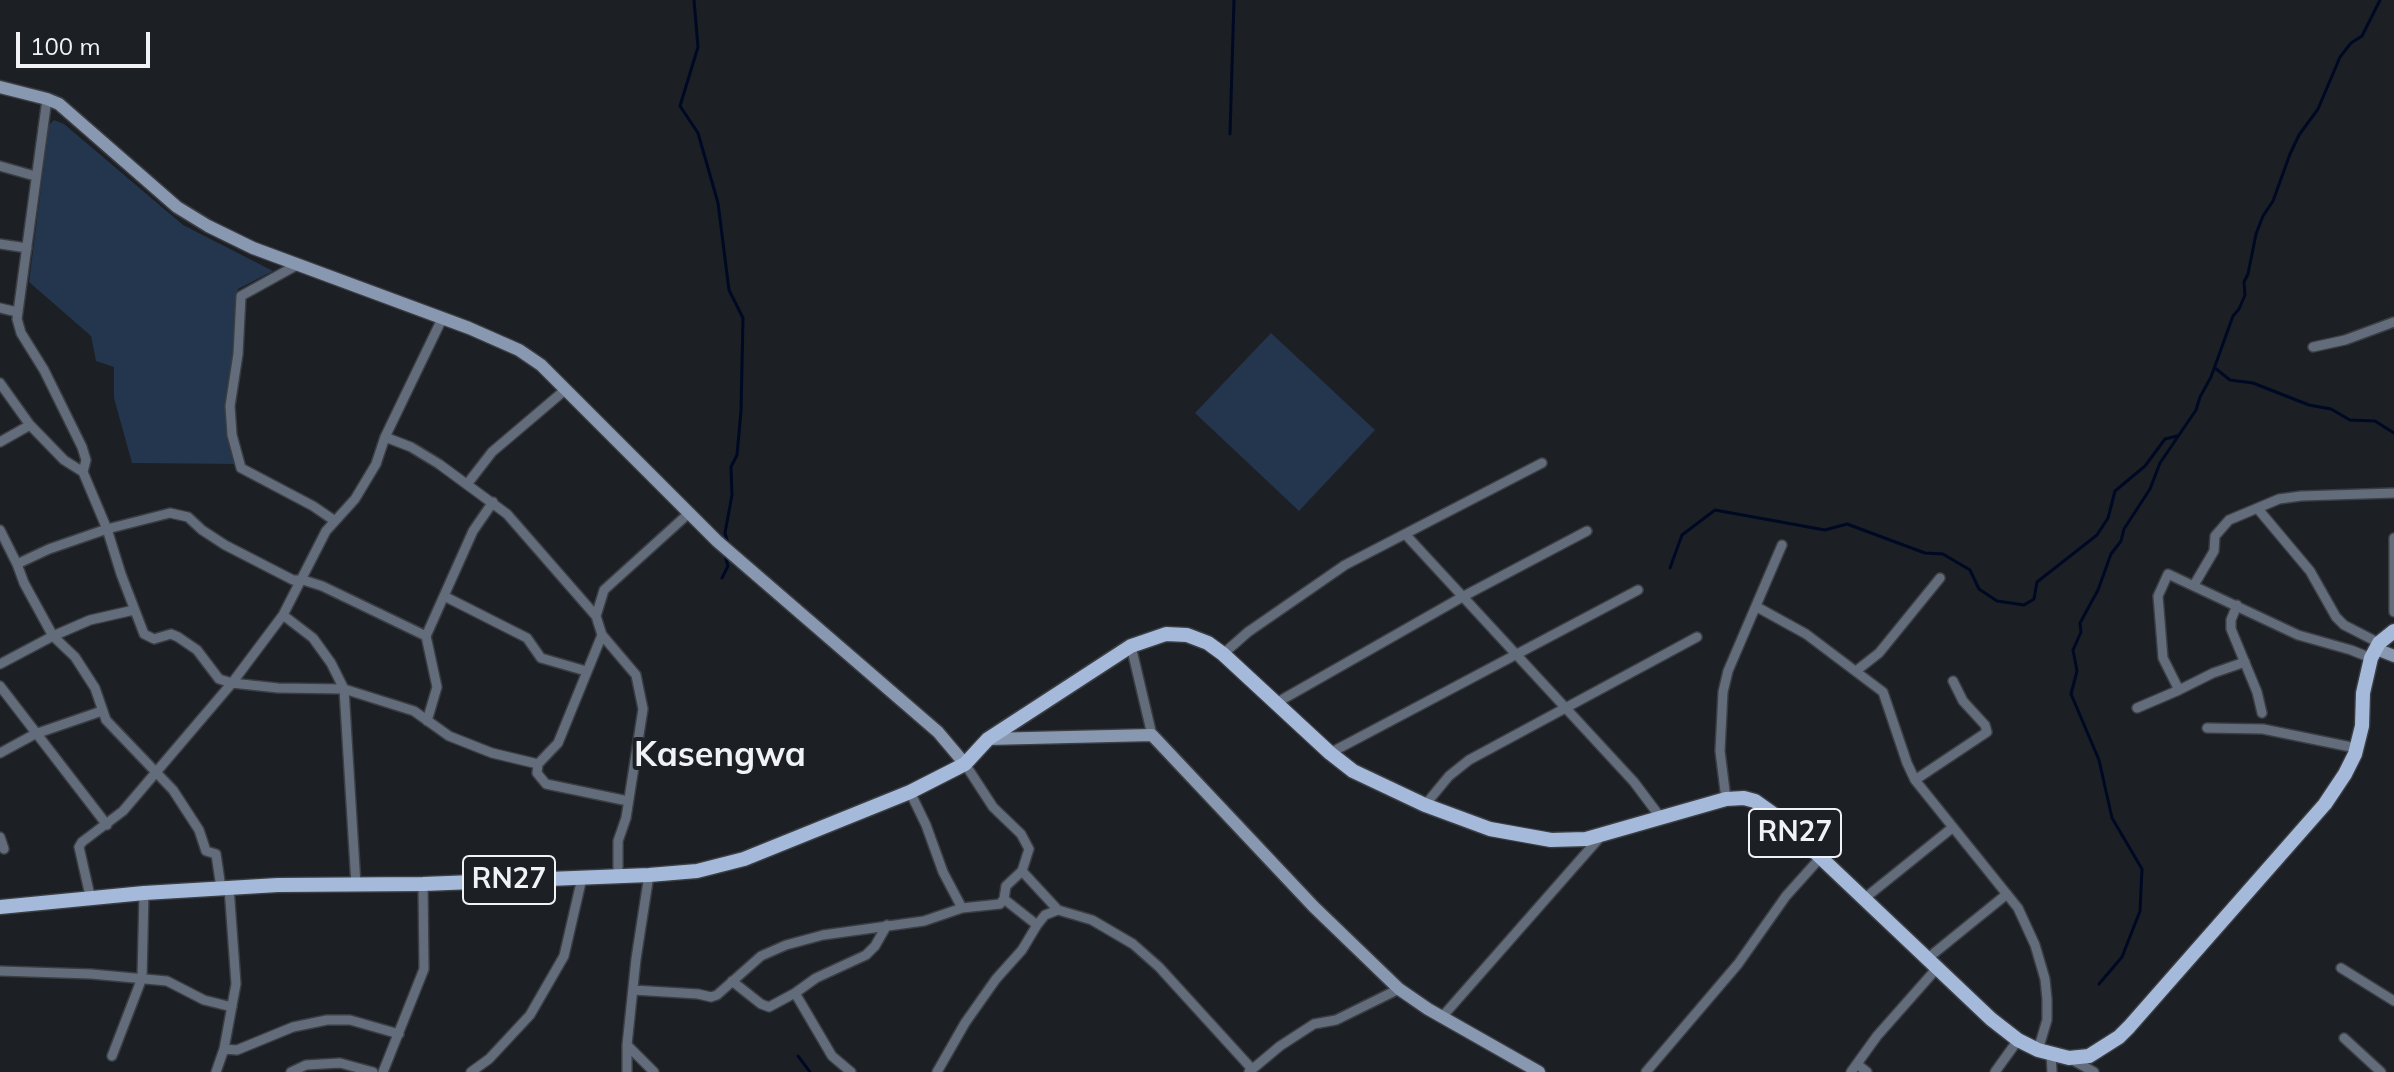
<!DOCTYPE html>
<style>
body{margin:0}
#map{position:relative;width:2394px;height:1072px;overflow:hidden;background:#1c1f24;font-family:Mulish,sans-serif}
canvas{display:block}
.scale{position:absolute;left:16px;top:32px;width:134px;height:36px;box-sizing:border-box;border:4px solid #f0f2f6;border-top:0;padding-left:10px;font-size:24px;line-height:28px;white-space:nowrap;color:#f0f2f6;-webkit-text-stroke:6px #1c1f24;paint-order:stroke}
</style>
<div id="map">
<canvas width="2394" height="1072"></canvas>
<div class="scale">100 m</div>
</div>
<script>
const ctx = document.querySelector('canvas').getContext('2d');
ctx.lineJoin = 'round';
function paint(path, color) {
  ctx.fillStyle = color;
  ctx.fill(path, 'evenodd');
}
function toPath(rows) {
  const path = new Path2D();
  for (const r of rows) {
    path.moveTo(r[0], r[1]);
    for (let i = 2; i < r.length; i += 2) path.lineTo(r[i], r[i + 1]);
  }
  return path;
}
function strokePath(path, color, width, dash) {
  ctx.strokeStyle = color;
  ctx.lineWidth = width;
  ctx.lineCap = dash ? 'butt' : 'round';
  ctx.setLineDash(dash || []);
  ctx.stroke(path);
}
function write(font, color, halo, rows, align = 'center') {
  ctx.font = font + ' Mulish,sans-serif';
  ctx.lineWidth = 8;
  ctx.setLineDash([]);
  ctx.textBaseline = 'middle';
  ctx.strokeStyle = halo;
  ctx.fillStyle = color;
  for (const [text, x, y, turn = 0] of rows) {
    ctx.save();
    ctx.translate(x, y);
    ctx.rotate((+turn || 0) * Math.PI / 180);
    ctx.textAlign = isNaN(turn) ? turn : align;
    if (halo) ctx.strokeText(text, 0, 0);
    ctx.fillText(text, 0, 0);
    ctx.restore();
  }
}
paint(toPath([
 [54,120,64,124,183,225,273,271,238,289,230,408,236,464,132,463,114,398,114,367,96,361,91,336,29,282,49,125],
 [1271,333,1375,430,1299,511,1195,413]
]), '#24354e');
strokePath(toPath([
 [694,0,698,47,680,106,698,133,718,203,729,290,743,318,741,411,737,455,731,467,732,495,725,533,728,544],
 [1230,134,1234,0],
 [2215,368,2230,380,2253,383,2309,405,2331,409,2350,420,2375,421,2394,433],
 [1670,568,1682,535,1715,510,1825,530,1847,524,1925,553,1943,554,1970,570,1979,589,1997,601,2024,605,2034,599,2037,582,2097,535,2108,518,2115,491,2145,466,2165,439,2177,436],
 [722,578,728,566,725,555],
 [2099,984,2122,957,2140,911,2142,869,2112,818,2099,760,2071,694,2077,671,2073,650,2081,632,2080,623,2098,590,2111,554,2121,541,2124,529,2150,489,2160,463,2196,410,2200,397,2211,377,2233,316,2239,309,2245,295,2244,282,2248,274,2256,234,2263,216,2273,201,2290,154,2299,135,2318,109,2340,57,2351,43,2362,36,2380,0],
 [798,1056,810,1072]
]), '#000923', 3);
const street = toPath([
 [47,99,17,319,21,333,44,370,82,447,86,460,83,472,107,529,121,574,144,634,154,639,171,634,178,637,197,650,219,679,232,683,278,688,344,689,414,711,449,736,492,753,538,764],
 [0,166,35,176],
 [0,244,27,248],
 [297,265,241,296,238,354,230,406,232,435,241,468,313,506,335,521],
 [0,308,17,312],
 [2313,347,2345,340,2394,322],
 [0,383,30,425,64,460,83,472],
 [385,437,411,447,439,464,507,514,596,616,602,635,636,675,643,709,626,818,618,841,618,875],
 [0,442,30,425],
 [468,483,492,452,565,390],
 [2258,509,2310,571,2336,617,2344,625,2379,643],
 [0,530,17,564,24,583,53,636,75,657,95,688,106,720,173,790,199,830,206,851,216,854,221,888],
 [1405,534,1634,782,1661,818],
 [2394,538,2394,612],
 [17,564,49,549,107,529,170,513,188,517,202,530,225,545,293,580,303,580,322,586,426,636],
 [2194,585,2214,551,2215,536,2229,520,2279,499,2301,496,2394,493],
 [444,596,527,638,541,658,586,671],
 [2237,605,2231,620,2231,629,2257,692,2262,713],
 [1757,607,1806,634,1883,692,1907,763,1915,780,2018,908,2035,945,2045,979,2047,999,2047,1020,2038,1050],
 [283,615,313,638,331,663,344,689,356,885],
 [596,616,604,590,688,514],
 [1131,646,1152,735],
 [1223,654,1248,632,1345,565,1542,463],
 [0,664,53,636,90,620,134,610],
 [1856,671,1879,653,1940,578],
 [0,686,107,825],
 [2179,690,2163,658,2158,596,2168,574,2298,635,2351,650,2371,658],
 [1276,703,1464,596,1587,531],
 [2137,708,2179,690,2213,673,2245,662],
 [427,721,437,687,426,636,473,531,493,502],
 [2207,728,2263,729,2356,748],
 [0,753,35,734,102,711],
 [1330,753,1638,590],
 [538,764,558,743,602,635],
 [538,764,537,773,546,784,628,801],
 [1915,780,1987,732,1985,725,1963,701,1953,681],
 [910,792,926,825,943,872,962,908],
 [1726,799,1720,751,1723,692,1728,671,1782,545],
 [1425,805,1449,776,1469,760,1697,637],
 [0,837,4,849],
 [1022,871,1058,910],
 [1865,898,1952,828],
 [1004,899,1037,925],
 [91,900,79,847,82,842,123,811,232,683,283,615,326,531,355,499,376,464,385,437,442,319],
 [1928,958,2007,894],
 [2341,968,2394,1001],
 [0,971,91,974,167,981,204,1000,232,1007],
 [732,981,761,1004,769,1007,795,993,832,1056,851,1072],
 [633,990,698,994,711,997,717,995,761,956,786,945,823,935,924,921,962,908,1000,904,1004,899,1006,886,1022,871,1029,849,1021,834,993,807,965,764],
 [795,993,816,978,866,955,875,946,887,925],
 [1442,1017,1602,835],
 [2344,1038,2381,1072],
 [627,1045,654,1072],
 [224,1049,237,1050,293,1027,327,1020,350,1020,399,1034],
 [2051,1054,2052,1072],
 [112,1056,142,978,144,893],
 [2069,1058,2094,1072],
 [1857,1064,1867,1072],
 [216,1072,224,1049,236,984,229,887],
 [291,1072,306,1065,340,1063,373,1072],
 [383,1072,424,969,423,884],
 [471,1072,489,1059,530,1015,564,956,582,878],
 [627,1072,627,1045,636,959,649,875],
 [937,1072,965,1023,996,979,1022,950,1037,925,1045,915,1058,910,1092,920,1133,944,1159,967,1252,1069],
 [1249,1072,1280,1046,1314,1024,1336,1020,1399,989],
 [1646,1072,1738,964,1786,896,1821,857],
 [1851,1072,1877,1036,1938,967],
 [1995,1072,2018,1040]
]);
const secondary = toPath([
 [0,87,47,99,59,104,177,207,208,226,253,248,469,328,519,350,541,365,717,541,938,732,965,764],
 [2376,649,2394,656],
 [988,739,1152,735,1314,907,1399,989,1428,1009,1539,1072]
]);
const primary = toPath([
 [0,907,144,893,278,885,423,884,649,875,697,871,744,859,910,792,965,764,988,739,1131,646,1166,634,1187,635,1208,643,1223,654,1330,753,1353,771,1425,805,1490,829,1551,840,1586,839,1726,799,1744,798,1755,801,1779,818,1991,1019,2018,1040,2038,1050,2069,1058,2089,1056,2119,1037,2129,1027,2325,804,2345,774,2355,754,2362,726,2363,693,2371,658,2379,643,2394,631]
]);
strokePath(street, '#3a3d41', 12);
strokePath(secondary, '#3a3d41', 15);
strokePath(primary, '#3a3d41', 17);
strokePath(street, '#626c7b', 9);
strokePath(secondary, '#8898b1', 12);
strokePath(primary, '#a5bada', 14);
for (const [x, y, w] of [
 [1795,833,92],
 [509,880,92]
]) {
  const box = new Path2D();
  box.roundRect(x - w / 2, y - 24, w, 48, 6);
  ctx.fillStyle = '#1c1f24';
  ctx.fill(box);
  strokePath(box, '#f0f2f6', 2);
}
write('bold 28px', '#f0f2f6', null, [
 ["RN27",1795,833],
 ["RN27",509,880]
]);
write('bold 34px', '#f0f2f6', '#1c1f24', [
 ["Kasengwa",720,756]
]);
</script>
